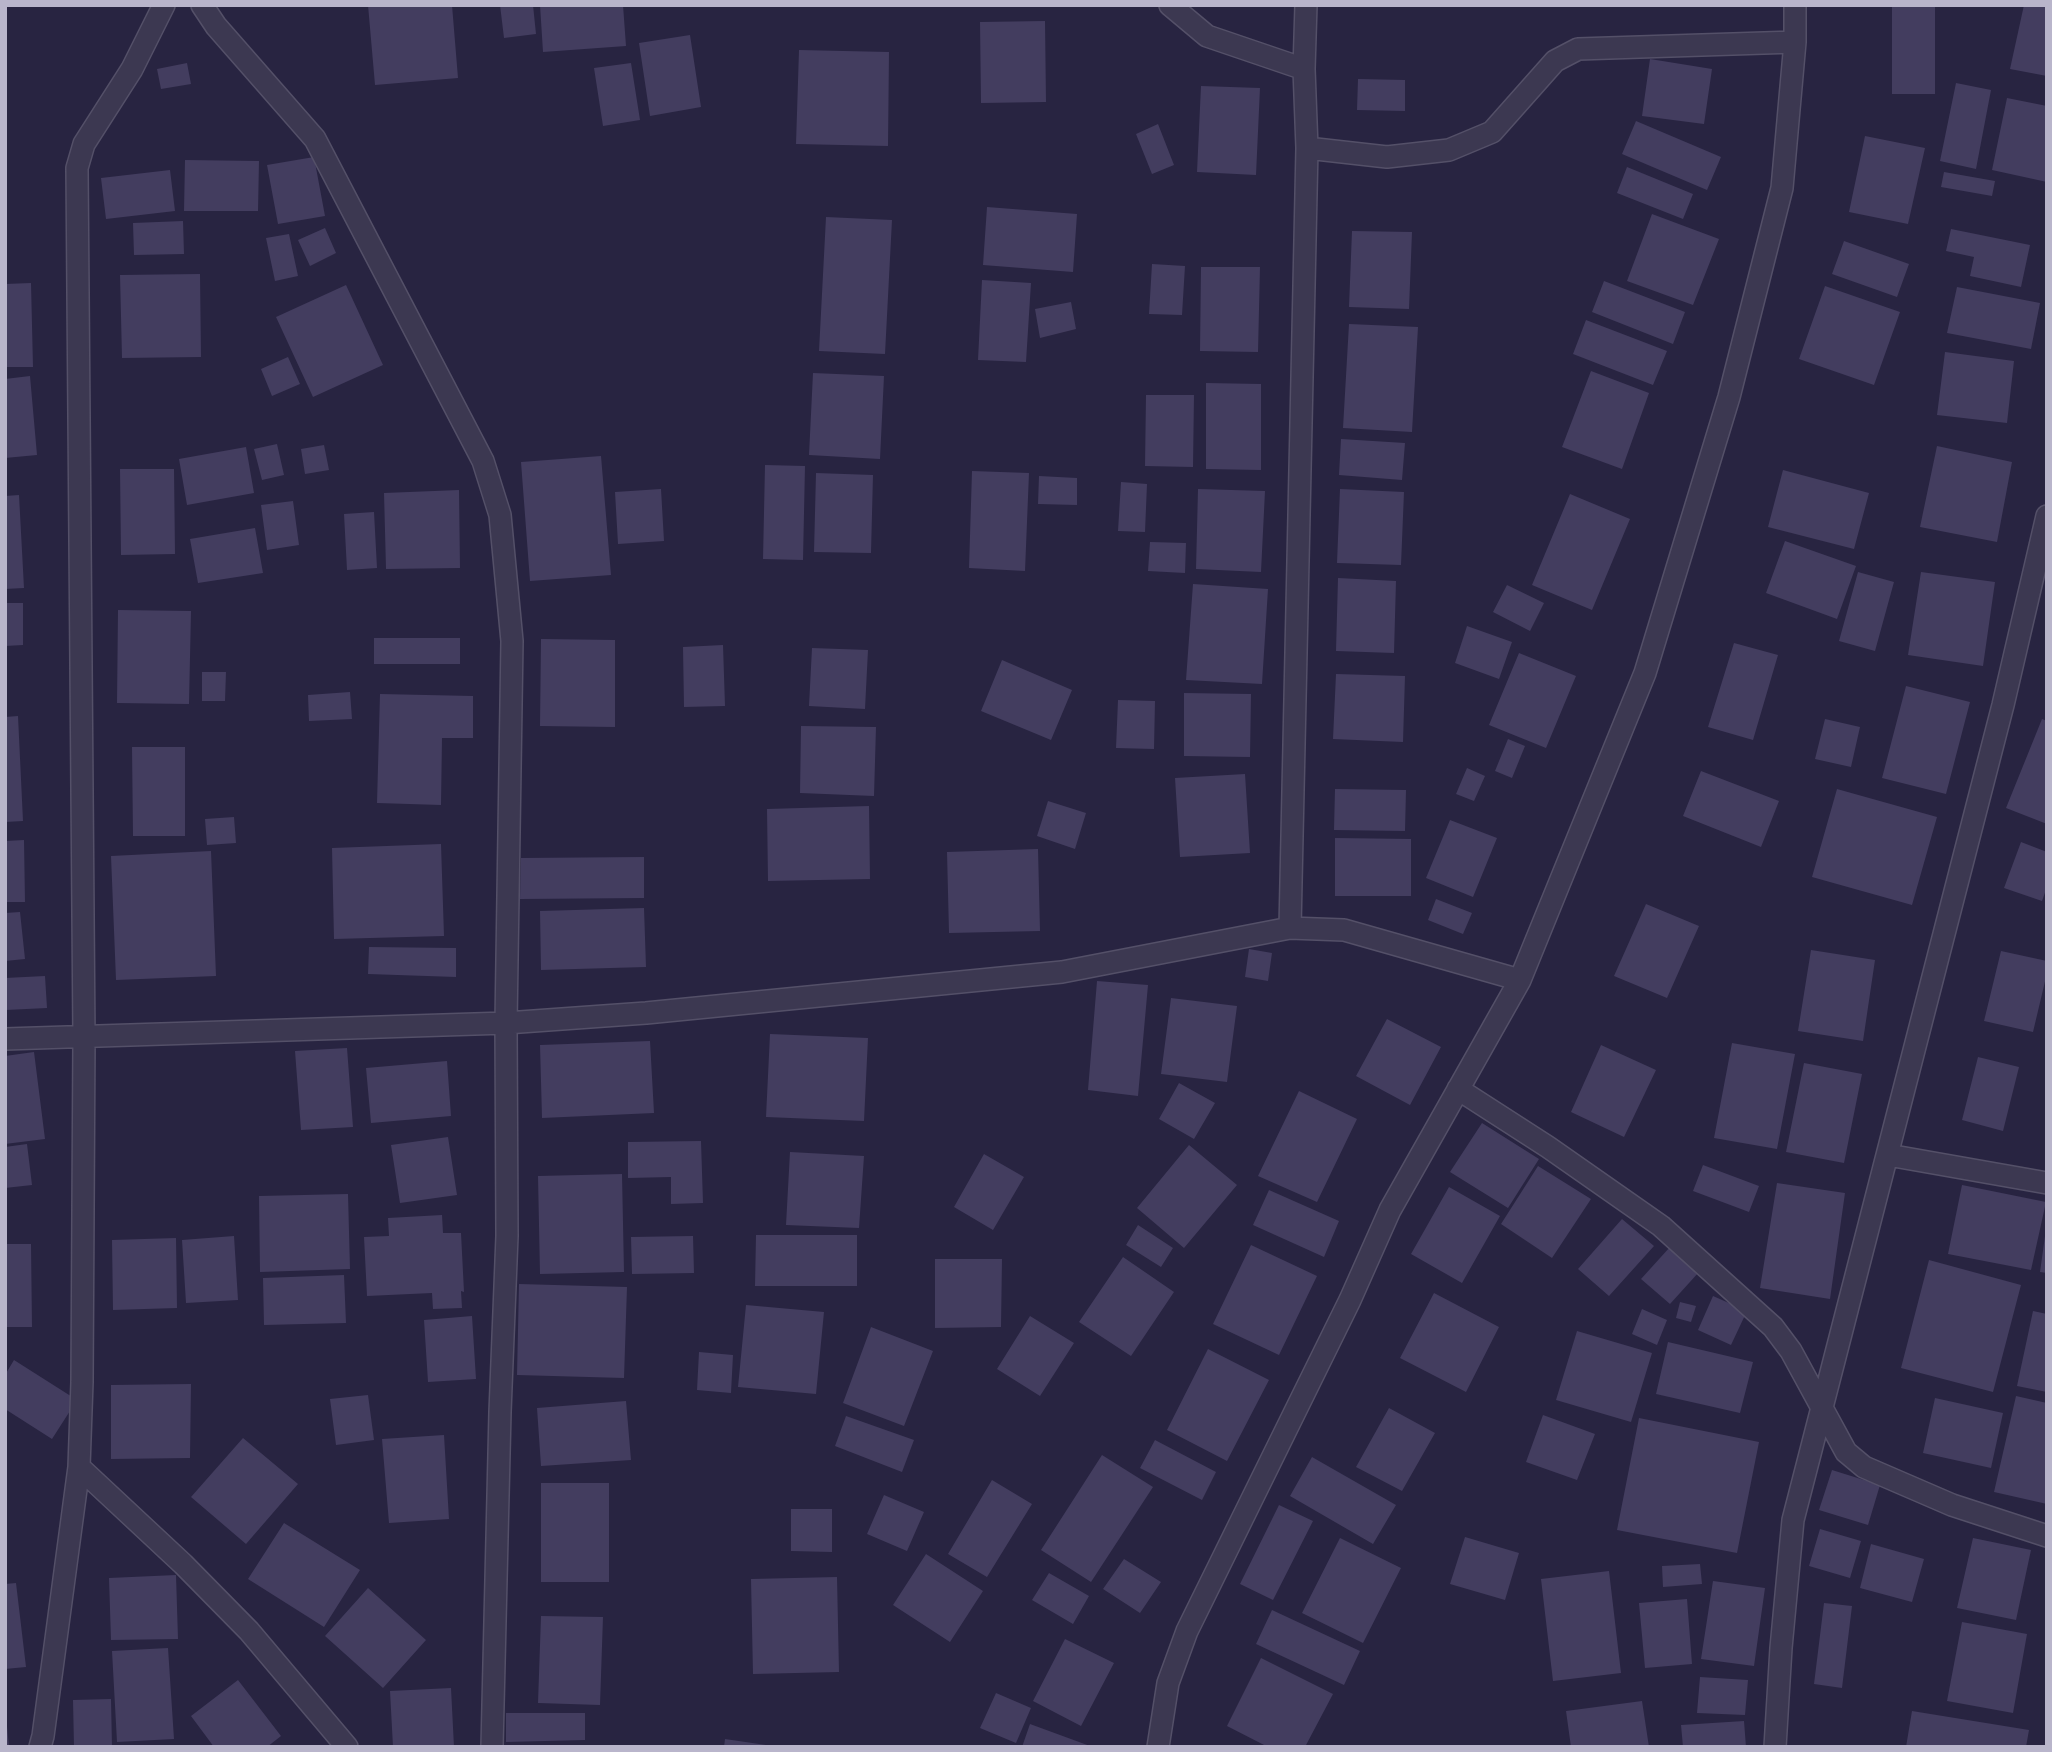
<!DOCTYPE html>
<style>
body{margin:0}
#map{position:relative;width:2052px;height:1752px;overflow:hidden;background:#282441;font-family:Helvetica,sans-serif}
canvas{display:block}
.frame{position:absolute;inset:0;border:7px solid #b9b5cb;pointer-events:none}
</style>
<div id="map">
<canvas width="2052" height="1752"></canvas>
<div class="frame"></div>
</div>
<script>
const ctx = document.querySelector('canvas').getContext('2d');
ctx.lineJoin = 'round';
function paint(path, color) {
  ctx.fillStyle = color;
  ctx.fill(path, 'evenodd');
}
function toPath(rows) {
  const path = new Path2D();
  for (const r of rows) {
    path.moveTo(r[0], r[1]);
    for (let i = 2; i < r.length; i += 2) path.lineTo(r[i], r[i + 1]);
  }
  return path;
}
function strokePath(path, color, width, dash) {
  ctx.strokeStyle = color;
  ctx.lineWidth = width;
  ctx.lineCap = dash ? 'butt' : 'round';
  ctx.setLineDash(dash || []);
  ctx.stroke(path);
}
paint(toPath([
 [368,5,452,5,458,78,375,85],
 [500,5,533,5,536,34,504,38],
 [540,5,623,5,626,46,543,52],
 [1892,5,1935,5,1935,94,1892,94],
 [2024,5,2047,5,2047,76,2010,69],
 [1045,21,1046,102,981,103,980,22],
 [690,35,701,107,650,116,639,43],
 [799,50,889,52,888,146,796,144],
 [1650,59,1712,69,1704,124,1642,116],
 [187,63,191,84,161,89,157,69],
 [631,63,640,120,603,126,594,68],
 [1358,79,1405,80,1405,111,1357,110],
 [1956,83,1991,90,1976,169,1940,161],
 [1201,86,1260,88,1256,175,1197,172],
 [2007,98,2047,106,2047,182,1992,170],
 [1636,121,1721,157,1707,190,1622,154],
 [1158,124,1174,165,1152,174,1136,134],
 [1865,136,1925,148,1908,224,1849,212],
 [314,157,325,216,278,224,267,165],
 [185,160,259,161,258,211,184,211],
 [1627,167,1693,194,1683,219,1617,193],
 [170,170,175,211,106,219,101,178],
 [1944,172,1995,181,1992,196,1941,187],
 [987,207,1077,214,1073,272,983,265],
 [1652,214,1719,239,1693,305,1627,281],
 [826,217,892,220,885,354,819,351],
 [183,221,184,254,134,255,133,223],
 [325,228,336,253,310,266,298,240],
 [1951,229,2030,245,2021,287,1970,276,1974,257,1946,251],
 [1352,231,1412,232,1409,309,1349,307],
 [289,234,298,276,275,281,266,238],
 [1844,241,1909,264,1897,297,1832,274],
 [1152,264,1185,266,1182,315,1149,314],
 [1201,267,1260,267,1258,352,1200,351],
 [200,274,201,357,122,358,120,275],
 [982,280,1031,283,1026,362,978,360],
 [1604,281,1685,312,1673,344,1592,312],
 [31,283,33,367,5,367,5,284],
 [346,285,383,365,313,397,276,317],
 [1825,286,1900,312,1874,385,1799,359],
 [1957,287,2040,303,2031,349,1947,333],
 [1071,302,1076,329,1040,338,1035,309],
 [1586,320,1667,351,1653,385,1573,354],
 [1349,324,1418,327,1412,432,1343,428],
 [1945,352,2014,361,2007,423,1937,415],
 [288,357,300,384,272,396,261,369],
 [1591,371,1649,393,1622,469,1562,447],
 [813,373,884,376,880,459,809,455],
 [30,376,37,455,5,458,5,379],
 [1206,383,1261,384,1261,470,1206,469],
 [1146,395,1194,395,1193,467,1145,466],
 [1341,439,1405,443,1402,480,1339,475],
 [277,444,284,475,262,480,254,449],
 [324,445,329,470,305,474,301,449],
 [1937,446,2012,462,1997,542,1920,527],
 [246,447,254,493,187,505,179,459],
 [601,456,611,575,530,581,521,462],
 [765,465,805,466,803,560,763,559],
 [120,469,174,469,175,554,121,555],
 [1783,470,1869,493,1854,549,1768,527],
 [972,471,1029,473,1025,571,969,568],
 [816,473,873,475,871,553,814,552],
 [1039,476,1077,478,1077,505,1038,504],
 [1121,482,1147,484,1145,532,1118,531],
 [661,489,664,541,618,544,615,492],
 [1198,489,1265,491,1261,572,1196,569],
 [1340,489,1404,492,1401,565,1337,563],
 [459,490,460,568,386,569,384,493],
 [1570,494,1630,519,1592,610,1532,585],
 [19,495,24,588,5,589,5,496],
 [293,501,299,545,267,550,261,505],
 [374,512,377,568,347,570,344,514],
 [255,528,263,573,198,583,190,539],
 [1785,541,1856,566,1837,619,1766,593],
 [1150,542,1186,543,1185,573,1148,571],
 [1858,572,1894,582,1875,651,1839,641],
 [1921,572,1995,582,1983,666,1908,655],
 [1338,578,1396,581,1394,653,1336,651],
 [1193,584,1268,589,1262,684,1186,680],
 [1507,585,1544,603,1530,631,1493,612],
 [5,603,23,603,23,645,5,646],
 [118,610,191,611,189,704,117,703],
 [1467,626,1512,642,1499,679,1455,663],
 [374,638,460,638,460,664,374,664],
 [541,639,615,640,615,727,540,726],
 [1734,643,1778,655,1753,740,1708,727],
 [723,645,725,706,684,707,683,647],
 [812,648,868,650,865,709,809,706],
 [1519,653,1576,676,1546,748,1489,725],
 [1002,660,1072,690,1051,740,981,711],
 [202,672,226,672,225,701,202,701],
 [1336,674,1405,676,1403,742,1333,739],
 [1906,686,1970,702,1946,794,1882,778],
 [350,692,352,719,309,721,308,695],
 [1184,693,1251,694,1250,757,1184,756],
 [380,694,473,696,473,738,442,738,441,805,377,803],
 [1118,700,1155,701,1154,749,1116,748],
 [18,716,23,821,5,822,5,717],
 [1825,719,1860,727,1851,767,1815,759],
 [2042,719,2047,721,2047,824,2006,808],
 [801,726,876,727,874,796,800,793],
 [1508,739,1525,746,1512,778,1495,771],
 [132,747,185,747,185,836,133,836],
 [1467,768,1485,776,1474,801,1456,794],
 [1701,771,1779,801,1761,847,1683,816],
 [1245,774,1250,853,1180,857,1175,778],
 [1335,789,1406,790,1405,831,1334,830],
 [1837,789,1937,817,1912,905,1812,877],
 [1048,801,1086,813,1075,849,1037,836],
 [869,806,870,879,768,881,767,809],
 [234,817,236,843,207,845,205,819],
 [1450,820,1497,838,1473,897,1426,878],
 [1335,838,1411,839,1411,896,1335,896],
 [24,840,25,902,5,902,5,841],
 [2021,842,2047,852,2047,887,2042,901,2004,888],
 [441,844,444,936,334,939,332,848],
 [1038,849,1040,931,949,933,947,852],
 [211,851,216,976,116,980,111,856],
 [644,857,644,898,520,899,521,858],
 [1436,899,1472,913,1463,934,1428,920],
 [1646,904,1699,926,1667,998,1614,976],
 [644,908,646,967,541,970,540,911],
 [20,912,25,959,5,961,5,913],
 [369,947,456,948,456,977,368,974],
 [1249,949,1272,953,1268,981,1245,977],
 [1811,950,1875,960,1863,1041,1798,1031],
 [2001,951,2047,961,2047,973,2033,1032,1984,1021],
 [45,976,47,1008,6,1010,5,978],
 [1097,981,1148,985,1138,1096,1088,1090],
 [1171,998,1237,1006,1227,1082,1161,1074],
 [1387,1019,1441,1047,1410,1105,1356,1076],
 [770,1034,868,1038,864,1121,766,1117],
 [650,1041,654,1113,542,1118,540,1045],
 [1732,1043,1795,1054,1777,1149,1714,1138],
 [1601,1045,1656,1070,1624,1137,1571,1112],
 [347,1048,353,1127,301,1130,295,1051],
 [34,1052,45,1139,5,1144,5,1056],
 [1978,1057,2019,1067,2003,1131,1962,1120],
 [447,1061,451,1116,371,1123,366,1068],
 [1804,1063,1862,1074,1844,1163,1786,1152],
 [1179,1083,1215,1103,1194,1139,1159,1119],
 [1299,1091,1357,1119,1317,1202,1258,1176],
 [1482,1123,1539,1159,1508,1208,1450,1172],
 [448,1137,457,1195,400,1203,391,1145],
 [701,1141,703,1203,671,1204,671,1177,628,1178,628,1142],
 [27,1144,32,1185,5,1188,5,1147],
 [1189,1145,1237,1185,1184,1248,1137,1208],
 [790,1152,864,1156,859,1228,786,1225],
 [984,1154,1024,1177,993,1230,954,1207],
 [1703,1165,1759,1186,1749,1212,1693,1191],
 [1538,1166,1591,1199,1552,1258,1501,1224],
 [622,1174,624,1272,540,1274,538,1176],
 [1777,1183,1845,1193,1830,1299,1760,1288],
 [1962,1185,2046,1202,2031,1270,1948,1254],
 [1449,1187,1500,1216,1462,1283,1411,1254],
 [1269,1190,1339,1221,1324,1257,1253,1225],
 [348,1194,350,1269,260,1272,259,1196],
 [442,1215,443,1233,461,1233,464,1292,461,1291,462,1308,433,1309,432,1293,367,1296,364,1237,389,1236,388,1218],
 [1622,1219,1654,1246,1609,1296,1578,1269],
 [1138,1225,1173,1248,1161,1267,1126,1245],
 [756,1235,857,1235,857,1286,755,1286],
 [234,1236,238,1300,186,1303,182,1240],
 [693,1236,694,1273,632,1274,631,1237],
 [2045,1236,2047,1236,2047,1273,2040,1272],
 [176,1238,177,1308,113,1310,112,1240],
 [5,1244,31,1244,32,1327,5,1327],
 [1251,1245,1317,1276,1279,1355,1213,1324],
 [1670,1247,1699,1272,1670,1304,1641,1279],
 [1123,1257,1174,1292,1131,1356,1079,1322],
 [935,1259,1002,1259,1001,1327,935,1328],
 [1929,1260,2021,1285,1993,1392,1901,1368],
 [344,1275,346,1323,264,1325,263,1278],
 [519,1284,627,1287,624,1378,517,1375],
 [1434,1293,1499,1327,1466,1392,1400,1358],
 [1713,1296,1747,1311,1731,1345,1698,1330],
 [1680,1302,1696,1306,1691,1322,1676,1318],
 [746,1305,824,1312,816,1394,738,1387],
 [1642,1309,1667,1320,1657,1345,1632,1334],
 [2033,1311,2047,1314,2047,1392,2017,1386],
 [472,1316,476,1379,428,1382,424,1320],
 [1030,1316,1074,1343,1040,1396,997,1369],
 [871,1327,933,1351,904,1426,843,1403],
 [1577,1331,1652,1353,1631,1422,1556,1400],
 [1668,1342,1753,1362,1740,1413,1656,1394],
 [1208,1349,1269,1380,1227,1461,1167,1430],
 [699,1352,733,1355,731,1393,697,1390],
 [14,1360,77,1400,52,1439,5,1409,5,1375],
 [191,1384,190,1458,111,1459,111,1385],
 [368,1395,374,1440,336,1445,330,1399],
 [2016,1396,2047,1403,2047,1504,1994,1492],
 [1935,1398,2003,1413,1991,1468,1923,1453],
 [626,1401,631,1460,541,1466,537,1408],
 [1389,1408,1435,1433,1402,1491,1356,1467],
 [1543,1415,1595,1434,1577,1480,1526,1462],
 [846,1416,914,1440,902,1472,835,1446],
 [1639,1418,1759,1442,1737,1553,1617,1530],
 [444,1435,449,1519,389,1523,382,1439],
 [243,1438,298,1484,246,1544,191,1497],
 [1155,1440,1216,1472,1202,1500,1140,1468],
 [1102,1455,1153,1487,1091,1582,1041,1550],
 [1312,1457,1396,1505,1373,1544,1290,1496],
 [1832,1470,1880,1485,1868,1525,1819,1510],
 [992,1480,1032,1504,987,1577,948,1554],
 [541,1483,609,1483,609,1582,541,1582],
 [884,1495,924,1512,907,1551,867,1534],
 [1279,1505,1313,1521,1273,1600,1240,1584],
 [791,1509,832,1509,832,1552,791,1551],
 [284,1523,360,1570,324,1627,248,1579],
 [1820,1529,1861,1541,1850,1578,1809,1566],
 [1465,1537,1519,1553,1505,1600,1450,1584],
 [1340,1538,1401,1568,1363,1643,1302,1613],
 [1973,1538,2031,1550,2016,1620,1957,1608],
 [1871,1544,1924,1559,1912,1602,1860,1588],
 [926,1554,983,1591,950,1642,893,1605],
 [1124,1559,1161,1582,1140,1613,1103,1589],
 [1700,1564,1702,1584,1663,1587,1662,1566],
 [1609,1571,1621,1673,1553,1681,1541,1579],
 [1049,1573,1089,1596,1073,1624,1032,1600],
 [176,1575,178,1639,111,1640,109,1578],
 [837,1577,839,1672,753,1674,751,1579],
 [1713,1581,1765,1588,1754,1666,1701,1659],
 [16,1583,26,1667,5,1669,5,1584],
 [368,1588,426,1640,383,1688,325,1636],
 [1687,1599,1692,1664,1645,1668,1639,1603],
 [1824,1603,1852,1606,1842,1688,1814,1684],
 [1272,1610,1360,1651,1344,1685,1256,1644],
 [541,1616,603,1617,600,1705,538,1703],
 [1962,1622,2027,1634,2013,1713,1947,1701],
 [1065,1639,1114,1663,1081,1726,1033,1701],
 [168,1648,174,1739,117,1742,112,1651],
 [1261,1658,1333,1694,1305,1747,1268,1747,1227,1726],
 [1700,1677,1748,1680,1745,1715,1697,1713],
 [238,1680,281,1736,267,1747,214,1747,191,1716],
 [451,1688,454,1747,393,1747,390,1691],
 [996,1693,1031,1708,1016,1743,980,1728],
 [111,1699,112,1747,74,1747,73,1700],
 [1642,1701,1649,1747,1571,1747,1566,1711],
 [1912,1711,2029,1730,2026,1747,1906,1747],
 [506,1713,585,1713,585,1740,506,1742],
 [1744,1721,1746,1747,1683,1747,1681,1725],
 [1030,1724,1090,1746,1090,1747,1022,1747],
 [5,1726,7,1726,9,1747,5,1747],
 [725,1739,766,1745,766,1747,724,1747]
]), '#433d5f');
const minor = toPath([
 [202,5,216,26,315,139,483,461,500,515,512,641,506,1023,507,1236,500,1412,492,1747],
 [1170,5,1207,36,1304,69,1307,148,1387,157,1449,150,1492,132,1555,61,1578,49,1795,42],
 [1304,69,1306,5],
 [1290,928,1307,148],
 [5,1039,506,1023,646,1013,1062,972,1290,928,1344,930,1520,980],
 [1458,1089,1548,1147,1661,1226,1773,1327,1791,1351,1846,1452,1864,1467,1952,1505,2047,1536],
 [1888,1155,2047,1183],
 [79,1467,183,1564,249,1631,347,1747],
 [40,1747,43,1736,79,1467,82,1382,84,1037,77,168,84,144,132,69,164,5],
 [1158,1747,1168,1683,1187,1631,1350,1300,1390,1210,1520,980,1645,673,1729,397,1782,188,1795,42,1795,5],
 [1775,1747,1781,1648,1793,1520,2003,705,2047,516]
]);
strokePath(minor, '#545068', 24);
strokePath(minor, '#3c3851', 21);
</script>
